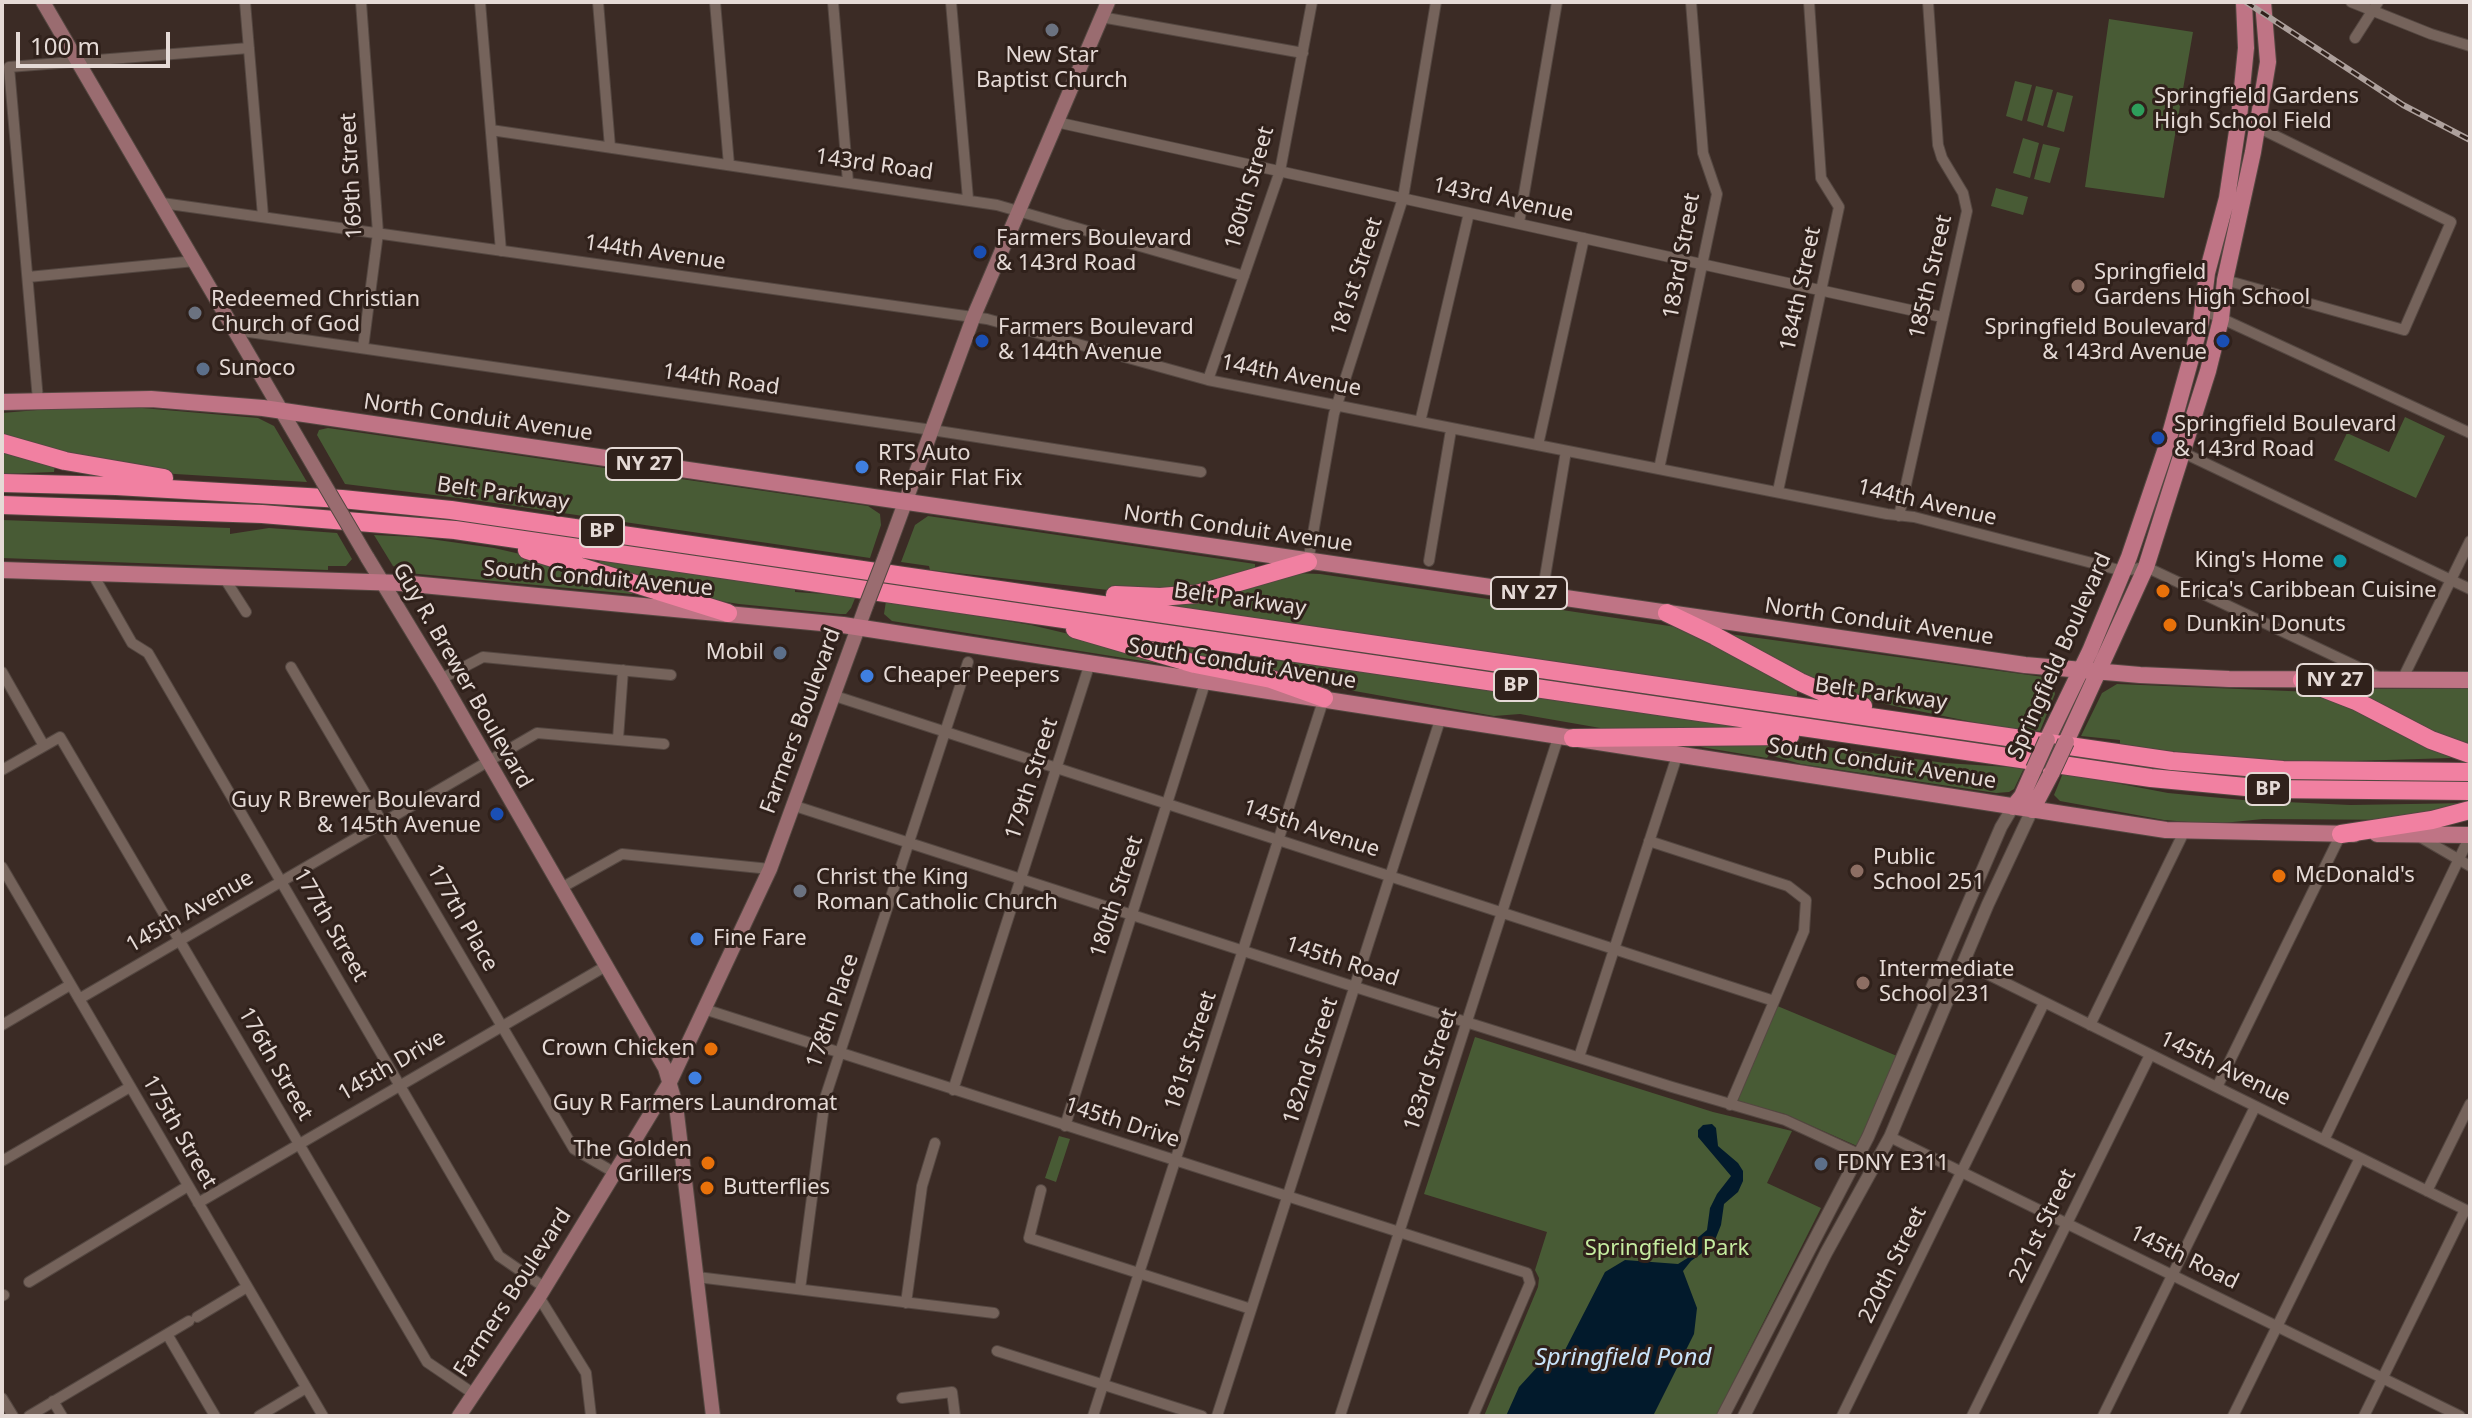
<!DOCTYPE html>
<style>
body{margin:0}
#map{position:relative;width:2472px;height:1418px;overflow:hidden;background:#3b2b25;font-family:"Noto Sans",sans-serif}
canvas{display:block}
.frame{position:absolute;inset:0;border:4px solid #e5dad6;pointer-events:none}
.scale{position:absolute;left:16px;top:32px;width:154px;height:36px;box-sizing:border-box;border:4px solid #e5dad6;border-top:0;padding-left:10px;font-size:24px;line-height:28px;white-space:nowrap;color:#e5dad6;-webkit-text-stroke:6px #30211b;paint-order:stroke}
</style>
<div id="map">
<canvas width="2472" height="1418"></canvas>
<div class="frame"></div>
<div class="scale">100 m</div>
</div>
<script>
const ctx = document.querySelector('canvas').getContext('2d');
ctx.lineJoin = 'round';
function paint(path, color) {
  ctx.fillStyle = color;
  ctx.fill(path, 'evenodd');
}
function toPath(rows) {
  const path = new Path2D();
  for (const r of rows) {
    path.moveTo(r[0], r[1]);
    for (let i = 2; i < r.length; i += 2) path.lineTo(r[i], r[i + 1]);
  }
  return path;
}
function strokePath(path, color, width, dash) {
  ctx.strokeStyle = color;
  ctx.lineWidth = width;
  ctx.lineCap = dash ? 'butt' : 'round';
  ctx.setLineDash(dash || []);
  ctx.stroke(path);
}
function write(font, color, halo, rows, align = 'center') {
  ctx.font = font + ' "Noto Sans",sans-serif';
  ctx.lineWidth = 6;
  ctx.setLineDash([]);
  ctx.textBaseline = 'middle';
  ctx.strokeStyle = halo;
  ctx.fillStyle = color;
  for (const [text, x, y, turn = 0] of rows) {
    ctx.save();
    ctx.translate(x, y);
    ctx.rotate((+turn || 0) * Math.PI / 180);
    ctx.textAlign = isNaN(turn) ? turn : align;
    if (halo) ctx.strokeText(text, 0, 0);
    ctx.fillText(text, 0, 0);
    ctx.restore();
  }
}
paint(toPath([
 [2109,19,2193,32,2164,198,2085,187],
 [2015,81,2032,85,2022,121,2006,116],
 [2036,86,2053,90,2043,126,2027,121],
 [2057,92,2073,96,2064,132,2047,127],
 [2023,138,2039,143,2030,178,2013,173],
 [2043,144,2060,148,2050,183,2034,179],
 [1996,188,2028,197,2023,215,1991,206],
 [142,408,258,418,274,426,307,482,159,473,54,454,2,437,2,413,49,409],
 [2405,417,2445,436,2416,498,2334,460,2347,433,2389,452],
 [328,428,868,506,880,514,881,525,870,558,474,500,345,484,317,435,319,430],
 [2,447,55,464,54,472,2,474],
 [928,516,1255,564,1255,572,1197,589,1117,591,930,570,929,566,901,562,915,525],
 [2,520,230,528,230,534,269,528,337,533,352,559,346,566,328,566,328,570,2,558],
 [374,535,416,537,494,548,542,559,633,592,632,594,408,573,393,566],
 [601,560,795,588,795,592,856,596,851,608,846,614,840,614,739,604,714,600,702,595,699,600,604,567,599,562],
 [1294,573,1320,574,1683,628,1797,690,1797,697,1162,605],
 [886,601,1031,625,1094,640,1174,666,892,621,884,614],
 [1729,634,2051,678,2055,694,2040,731,1992,726,1836,694],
 [1154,640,1228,657,1292,662,1735,725,1736,730,1606,729,1520,714,1494,716,1254,673,1154,645],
 [2117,684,2313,692,2346,701,2451,758,2290,763,2217,758,2120,744,2120,740,2081,736,2102,693],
 [2358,689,2470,689,2470,750,2356,695],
 [1702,742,1790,742,1945,763,2024,768,2014,789,2009,792,1996,793,1801,764,1769,755,1767,758,1701,747],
 [2063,773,2168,793,2243,800,2350,805,2470,803,2414,820,2263,819,2213,824,2164,820,2060,801,2054,795],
 [1775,1005,1897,1056,1857,1146,1785,1114,1737,1101],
 [1475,1037,1713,1112,1792,1131,1767,1183,1821,1208,1716,1416,1484,1416,1538,1287,1539,1278,1535,1270,1547,1232,1424,1194],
 [1059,1136,1070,1139,1056,1182,1045,1178]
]), '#485b35');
paint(toPath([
 [1712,1124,1716,1128,1718,1146,1738,1163,1743,1171,1743,1181,1738,1192,1724,1204,1721,1225,1713,1245,1691,1261,1683,1271,1697,1308,1694,1334,1653,1416,1506,1416,1519,1387,1540,1364,1565,1350,1605,1272,1625,1260,1678,1264,1694,1254,1695,1240,1707,1230,1710,1208,1717,1194,1731,1176,1698,1137,1698,1130,1703,1125]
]), '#021a2c');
const minor = toPath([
 [245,2,263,216],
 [361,2,378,233,363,348],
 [480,2,501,251],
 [598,2,610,147],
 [715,2,729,165],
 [833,2,848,182],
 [951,2,968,199],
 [2351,2,2431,34,2470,46],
 [1101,17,1303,53],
 [2355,38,2378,2],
 [1056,122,1942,317],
 [491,130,997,205,1244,276],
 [162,203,987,319,1208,380,1887,514,1914,517,2123,571,2146,567,2379,677],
 [1519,223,1557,2],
 [28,277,195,261],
 [2225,280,2404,330,2451,222,2239,118],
 [2203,310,2470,433],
 [235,330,932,430,1201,472],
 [1208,380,1280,171,1312,2],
 [38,400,9,67,249,48],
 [1420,422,1469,213],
 [1538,445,1584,238],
 [2167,445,2470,589],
 [1659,469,1717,194,1703,153,1691,2],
 [1778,491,1839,207,1821,178,1809,2],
 [1899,516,1967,211,1963,193,1942,158,1938,145,1928,2],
 [1429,561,1451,430],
 [1308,562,1334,414,1403,198,1436,2],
 [92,573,132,643,148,653,499,1256,544,1287],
 [223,576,246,612],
 [1545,577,1566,451],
 [291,667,574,1149,615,1173],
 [2,672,44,746],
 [441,679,483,657,671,675],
 [2402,680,2470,541],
 [835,696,1774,1001],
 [618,739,623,670],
 [2,770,60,737,427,1362,474,1394],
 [795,806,1355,987,1672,1087,1785,1120,1876,1162],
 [2420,837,2470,866],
 [1649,841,1788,886,1806,900,1804,931,1730,1105],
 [2,867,323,1416],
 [561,888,622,854,770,869],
 [1963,962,2470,1212],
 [79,999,537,733,664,744],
 [704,1009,1527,1273,1530,1283,1473,1416],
 [2,1025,70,985],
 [2090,1025,2184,832],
 [1579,1057,1677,756],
 [2217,1087,2341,834],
 [953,1090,1090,663],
 [1065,1126,1206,680],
 [1890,1137,2460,1416],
 [2324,1140,2470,836],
 [2,1161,130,1087],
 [1041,1190,1029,1238,1251,1309],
 [2427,1191,2470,1104],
 [198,1203,606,966],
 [697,1277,994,1313],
 [29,1282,188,1186],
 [800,1289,825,1098,968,662],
 [2,1296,4,1295],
 [539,1297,586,1373,591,1416],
 [906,1303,922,1186,935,1143],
 [197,1317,247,1287],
 [167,1334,215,1416],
 [997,1351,1202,1416],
 [2,1398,13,1416],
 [902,1398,952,1392,955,1416],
 [53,1401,62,1416],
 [29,1416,189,1321],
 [259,1416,306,1388],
 [1093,1416,1324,698],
 [1217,1416,1441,717],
 [1340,1416,1559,735],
 [1842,1416,2044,1003],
 [1972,1416,2150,1055],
 [2103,1416,2255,1107],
 [2233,1416,2360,1158],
 [2364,1416,2465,1210]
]);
const tertiary = toPath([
 [1723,1416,1868,1137,2001,827,2013,807],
 [1744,1416,1826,1253,1890,1137,1988,904,2032,810]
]);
const secondary = toPath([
 [43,2,323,482],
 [367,557,441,679,665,1068,676,1105,713,1416],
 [885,557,973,318,1108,2],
 [459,1416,539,1297,670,1082,770,869,866,606]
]);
const primary = toPath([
 [2,402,151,399,263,408,2025,665,2140,675,2229,679,2470,680],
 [2,570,401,583,843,625,2166,830,2354,834],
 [2047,740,2090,651,2129,557,2167,445,2201,322,2207,273,2227,198,2239,118,2246,48,2244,2],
 [2066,742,2146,567,2208,371,2221,319,2225,280,2253,152,2268,62,2263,2],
 [2013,807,2022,796,2034,769],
 [2032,810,2052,772],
 [2377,834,2470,835]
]);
const motorway = toPath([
 [2,443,65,461,164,478],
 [2,483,116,486,342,499,451,510,2172,761,2283,770,2470,772],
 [2,505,262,514,455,530,2151,778,2267,789,2470,791],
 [527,550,728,613],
 [1115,595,1160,597,1197,594,1308,562],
 [1667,613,1715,636,1800,682,1827,694,1863,706],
 [1075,629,1195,664,1271,679,1324,698],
 [2302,680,2356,701,2431,740,2470,754],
 [1573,738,1790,736],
 [2341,834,2432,820,2470,810]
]);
strokePath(minor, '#544741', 12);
strokePath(tertiary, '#544741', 14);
strokePath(secondary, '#544741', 16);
strokePath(primary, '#544741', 18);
strokePath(motorway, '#544741', 20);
strokePath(minor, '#75635b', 10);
strokePath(tertiary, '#75635b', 12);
strokePath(secondary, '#9a6c70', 14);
strokePath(primary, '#bf7485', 16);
strokePath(motorway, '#f180a1', 18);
const rail = toPath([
 [2246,2,2403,105,2470,140]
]);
strokePath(rail, '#ada09c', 6);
strokePath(rail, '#30211b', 3, [9]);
const secondaryBridge = toPath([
 [323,482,367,557],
 [866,606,885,557]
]);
const primaryBridge = toPath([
 [2034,769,2047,740],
 [2052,772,2066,742]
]);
strokePath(secondaryBridge, '#544741', 16, []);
strokePath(primaryBridge, '#544741', 18, []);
strokePath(secondaryBridge, '#9a6c70', 14);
strokePath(primaryBridge, '#bf7485', 16);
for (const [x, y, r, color] of [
 [1052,30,8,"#6b7280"],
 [2138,110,8,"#2e9e5b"],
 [980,252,8,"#1a4fb4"],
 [2078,286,8,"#8d6e63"],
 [195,313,8,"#6b7280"],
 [982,341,8,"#1a4fb4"],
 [2223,341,8,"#1a4fb4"],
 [203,369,8,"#5c6f8a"],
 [2158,438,8,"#1a4fb4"],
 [862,467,8,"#3f7fe0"],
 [2340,561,8,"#0f9aa8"],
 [2163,591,8,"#e8710a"],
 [2170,625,8,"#e8710a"],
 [780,653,8,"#5c6f8a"],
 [867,676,8,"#3f7fe0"],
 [497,814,8,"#1a4fb4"],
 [1857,871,8,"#8d6e63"],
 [2279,876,8,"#e8710a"],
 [800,891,8,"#6b7280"],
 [697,939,8,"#3f7fe0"],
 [1863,983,8,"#8d6e63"],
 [711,1049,8,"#e8710a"],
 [695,1078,8,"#3f7fe0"],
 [708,1163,8,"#e8710a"],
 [1821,1164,8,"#5c6f8a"],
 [707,1188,8,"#e8710a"]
]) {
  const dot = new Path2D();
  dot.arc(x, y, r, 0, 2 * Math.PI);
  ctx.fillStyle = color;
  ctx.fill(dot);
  strokePath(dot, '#30211b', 3);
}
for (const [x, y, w] of [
 [644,464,76],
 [602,531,44],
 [1529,593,76],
 [2335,680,76],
 [1516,685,44],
 [2268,789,44]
]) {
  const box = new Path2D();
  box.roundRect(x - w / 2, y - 16, w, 32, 6);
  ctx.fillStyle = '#30211b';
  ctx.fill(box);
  strokePath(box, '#e5dad6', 2);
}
write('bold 20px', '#e5dad6', null, [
 ["NY 27",644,464],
 ["BP",602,531],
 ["NY 27",1529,593],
 ["NY 27",2335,680],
 ["BP",1516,685],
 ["BP",2268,789]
]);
write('22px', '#e5dad6', '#30211b', [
 ["New Star",1052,56,"center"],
 ["Baptist Church",1052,81,"center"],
 ["Springfield Gardens",2154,97],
 ["High School Field",2154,122],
 ["Farmers Boulevard",996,239],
 ["& 143rd Road",996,264],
 ["Springfield",2094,273],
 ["Gardens High School",2094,298],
 ["Redeemed Christian",211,300],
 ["Church of God",211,325],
 ["Farmers Boulevard",998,328],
 ["& 144th Avenue",998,353],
 ["Springfield Boulevard",2207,328,"right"],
 ["& 143rd Avenue",2207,353,"right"],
 ["Sunoco",219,369],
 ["Springfield Boulevard",2174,425],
 ["& 143rd Road",2174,450],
 ["RTS Auto",878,454],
 ["Repair Flat Fix",878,479],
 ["King's Home",2324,561,"right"],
 ["Erica's Caribbean Cuisine",2179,591],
 ["Dunkin' Donuts",2186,625],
 ["Mobil",764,653,"right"],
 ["Cheaper Peepers",883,676],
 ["Guy R Brewer Boulevard",481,801,"right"],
 ["& 145th Avenue",481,826,"right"],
 ["Public",1873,858],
 ["School 251",1873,883],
 ["McDonald's",2295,876],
 ["Christ the King",816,878],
 ["Roman Catholic Church",816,903],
 ["Fine Fare",713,939],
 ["Intermediate",1879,970],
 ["School 231",1879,995],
 ["Crown Chicken",695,1049,"right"],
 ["Guy R Farmers Laundromat",695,1104,"center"],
 ["The Golden",692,1150,"right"],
 ["Grillers",692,1175,"right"],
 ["FDNY E311",1837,1164],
 ["Butterflies",723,1188]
], 'left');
write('22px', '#e5dad6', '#30211b', [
 ["143rd Road",874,165,8],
 ["169th Street",352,176,-93],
 ["180th Street",1250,188,-74],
 ["143rd Avenue",1503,200,12],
 ["144th Avenue",655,253,8],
 ["183rd Street",1682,256,-80],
 ["181st Street",1357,277,-72],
 ["185th Street",1931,277,-77],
 ["184th Street",1801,289,-78],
 ["144th Avenue",1291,376,11],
 ["144th Road",721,380,8],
 ["North Conduit Avenue",478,418,8],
 ["Belt Parkway",503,494,8],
 ["144th Avenue",1927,503,13],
 ["North Conduit Avenue",1238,529,8],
 ["South Conduit Avenue",598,579,5],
 ["Belt Parkway",1240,600,8],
 ["North Conduit Avenue",1879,622,8],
 ["Springfield Boulevard",2060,656,-66],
 ["South Conduit Avenue",1242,664,9],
 ["Guy R. Brewer Boulevard",462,676,60],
 ["Belt Parkway",1881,694,8],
 ["Farmers Boulevard",801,721,-70],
 ["South Conduit Avenue",1882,764,9],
 ["179th Street",1032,779,-72],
 ["145th Avenue",1311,829,18],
 ["180th Street",1117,897,-72],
 ["145th Avenue",190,912,-30],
 ["177th Place",462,918,60],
 ["177th Street",330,925,60],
 ["145th Road",1342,962,18],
 ["178th Place",833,1011,-71],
 ["181st Street",1191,1051,-72],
 ["182nd Street",1311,1061,-72],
 ["176th Street",275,1064,60],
 ["145th Drive",392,1066,-30],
 ["145th Avenue",2225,1069,26],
 ["183rd Street",1431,1070,-72],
 ["145th Drive",1122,1123,18],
 ["175th Street",179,1132,60],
 ["221st Street",2043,1226,-64],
 ["145th Road",2184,1258,26],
 ["220th Street",1893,1265,-64],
 ["Farmers Boulevard",513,1293,-57]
]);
write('22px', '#c5eca0', '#30211b', [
 ["Springfield Park",1667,1249]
]);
write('italic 24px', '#c9e4fb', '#30211b', [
 ["Springfield Pond",1623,1358]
]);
</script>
